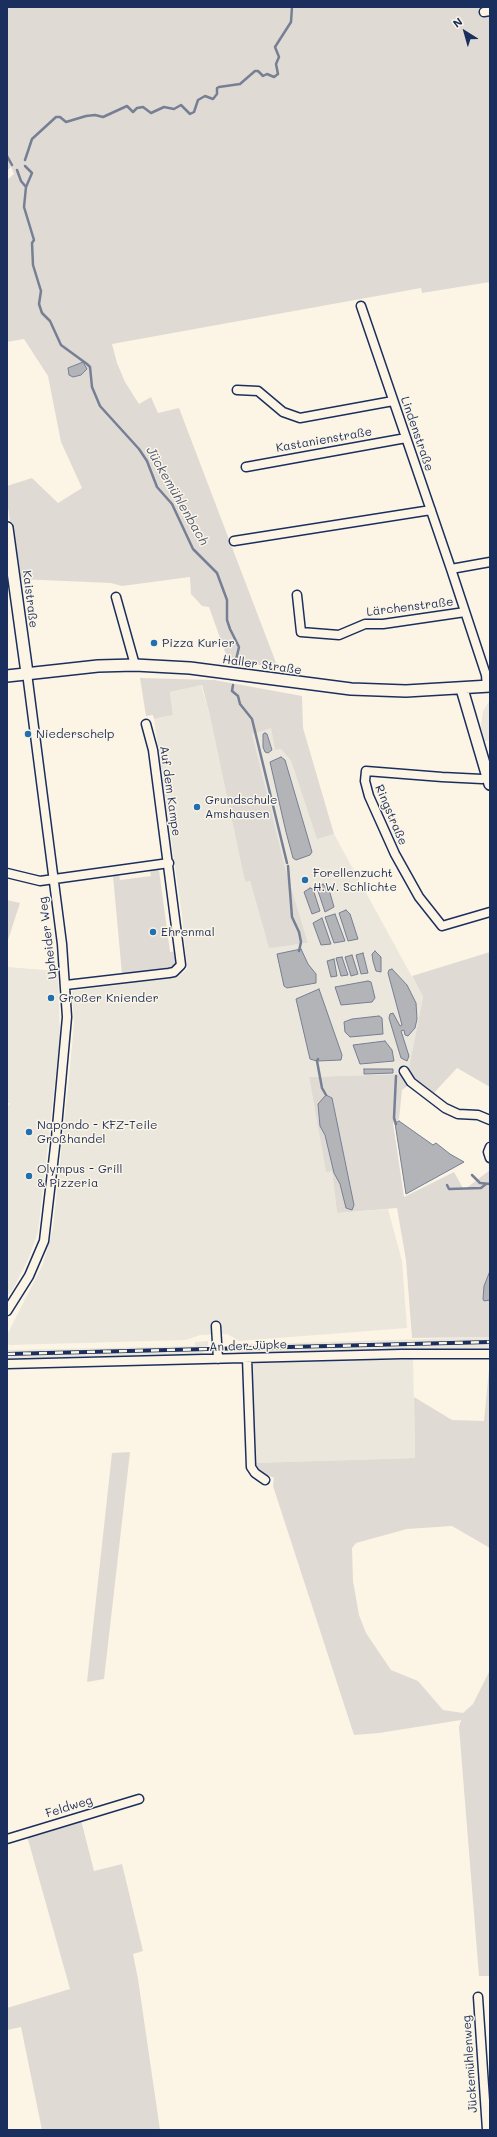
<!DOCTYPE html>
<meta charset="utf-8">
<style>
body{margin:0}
#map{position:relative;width:497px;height:2137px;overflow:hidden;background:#fcf5e5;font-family:Mali,sans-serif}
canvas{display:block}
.frame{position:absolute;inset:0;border:8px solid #1b2f5e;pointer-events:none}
.north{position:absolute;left:445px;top:12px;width:40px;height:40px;-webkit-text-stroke:3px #fcf5e5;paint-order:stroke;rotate:323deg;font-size:11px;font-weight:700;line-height:16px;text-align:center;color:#1b2f5e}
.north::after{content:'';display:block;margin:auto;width:14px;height:18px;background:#1b2f5e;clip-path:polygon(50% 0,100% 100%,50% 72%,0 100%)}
</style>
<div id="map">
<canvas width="497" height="2137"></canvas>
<div class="frame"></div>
<div class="north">N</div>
</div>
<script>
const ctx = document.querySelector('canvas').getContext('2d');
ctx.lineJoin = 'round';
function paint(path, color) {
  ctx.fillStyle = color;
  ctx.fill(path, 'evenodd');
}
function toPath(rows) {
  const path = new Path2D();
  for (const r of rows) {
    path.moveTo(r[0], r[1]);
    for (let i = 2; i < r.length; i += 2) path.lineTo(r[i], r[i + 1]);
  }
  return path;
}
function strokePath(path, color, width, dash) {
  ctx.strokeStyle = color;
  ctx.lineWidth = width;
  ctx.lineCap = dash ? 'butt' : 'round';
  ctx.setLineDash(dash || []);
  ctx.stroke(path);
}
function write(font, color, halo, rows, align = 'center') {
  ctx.font = font + ' Mali,sans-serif';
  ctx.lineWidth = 3;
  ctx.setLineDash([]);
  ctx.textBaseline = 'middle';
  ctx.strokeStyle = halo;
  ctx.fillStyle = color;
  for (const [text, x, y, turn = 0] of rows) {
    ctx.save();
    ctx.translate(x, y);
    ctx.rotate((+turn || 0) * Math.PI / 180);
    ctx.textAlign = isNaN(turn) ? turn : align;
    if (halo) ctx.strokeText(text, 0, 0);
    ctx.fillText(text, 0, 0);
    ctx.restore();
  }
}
paint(toPath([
 [201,685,209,712,245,882,250,881,269,947,308,943,285,867,251,734,271,727,275,750,281,749,291,761,317,838,334,834,423,997,409,1069,402,1074,309,1077,326,1171,332,1171,337,1213,388,1209,402,1261,407,1328,239,1341,227,1334,200,1335,186,1340,10,1345,7,1344,7,1335,43,1264,53,1228,70,1068,74,1024,72,991,178,977,187,969,182,915,154,719,173,715,170,692],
 [490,700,490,740,485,741,481,727,483,711],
 [7,967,58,971,60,1038,38,1232,28,1260,13,1289,7,1296,7,1108,10,1103,7,1103],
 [490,1337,490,1349,246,1354,237,1353,227,1345],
 [208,1341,208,1345,202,1354,7,1359,7,1350,195,1346,195,1342],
 [413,1359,415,1458,255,1463,251,1363]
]), '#ece7dc');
paint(toPath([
 [7,7,490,7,490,282,422,293,421,288,112,344,117,363,125,382,139,404,151,397,158,413,179,408,278,668,228,660,209,607,202,606,191,594,190,577,122,586,111,583,18,579,7,500,7,486,32,478,58,503,82,488,61,442,48,376,24,339,7,342,7,180,14,174,11,167,7,171],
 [140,678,214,680,302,696,303,728,334,834,317,839,291,761,281,749,275,750,271,728,252,734,285,867,308,943,269,948,250,881,245,882,209,712,202,685,170,692,173,715,154,719,153,715,146,716],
 [159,870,170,952,177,951,177,964,168,970,122,974,113,876,119,875,120,880,151,876,150,871],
 [7,900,20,903,7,943],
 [490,952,490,1087,457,1068,431,1096,414,1081,402,1090,399,1119,393,1123,404,1197,454,1172,464,1190,490,1170,490,1337,412,1338,406,1260,397,1208,337,1213,332,1171,326,1172,309,1077,402,1074,409,1068,423,997,412,976],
 [490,1359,490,1548,452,1526,407,1529,356,1543,352,1548,353,1581,359,1615,366,1633,391,1670,418,1681,443,1710,463,1713,473,1704,490,1670,490,1976,479,1976,459,1727,461,1720,379,1733,354,1735,273,1486,274,1478,259,1471,255,1463,415,1458,414,1397,452,1420,484,1421],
 [130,1452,104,1679,87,1682,112,1453],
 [81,1820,94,1871,122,1864,143,1951,133,1954,138,1979,160,2130,42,2130,21,2027,7,2030,7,2008,70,1989,27,1836]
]), '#dfdbd4');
const water = toPath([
 [83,362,87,369,81,375,73,377,69,375,68,368,83,362],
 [265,733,267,734,272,750,268,753,265,752,263,747,263,734,265,733],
 [281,757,285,760,312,852,310,855,296,860,293,858,286,832,270,762,281,757],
 [323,884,330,893,334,907,325,912,317,888,323,884],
 [310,888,313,889,320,911,312,914,304,892,310,888],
 [346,910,350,914,358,939,348,941,339,913,346,910],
 [335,914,345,941,334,943,325,917,335,914],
 [322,918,331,944,321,945,313,923,322,918],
 [301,949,308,964,316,974,316,983,287,988,284,986,277,954,301,949],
 [375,951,381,957,381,972,376,971,373,961,372,954,375,951],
 [363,953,368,973,361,974,356,955,363,953],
 [352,955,358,974,351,976,345,957,352,955],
 [342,957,348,975,341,976,336,958,342,957],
 [334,959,337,976,331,977,327,961,334,959],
 [392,969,407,985,416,1003,417,1019,415,1028,408,1036,405,1035,404,1030,401,1031,409,1056,407,1061,401,1058,389,1018,390,1014,393,1013,400,1026,402,1025,388,973,389,970,392,969],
 [368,981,371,982,375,998,372,1002,341,1005,335,987,368,981],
 [319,989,342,1055,341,1060,317,1061,310,1059,296,999,319,989],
 [379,1016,382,1018,383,1034,350,1037,345,1032,344,1022,352,1019,379,1016],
 [385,1041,392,1050,394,1061,360,1064,353,1045,385,1041],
 [364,1069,393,1069,393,1073,364,1074,364,1069],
 [326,1095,332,1098,354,1205,352,1210,346,1208,340,1184,334,1173,325,1135,320,1126,318,1104,326,1095],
 [399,1121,433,1145,436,1143,450,1154,464,1162,406,1194,395,1123,399,1121],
 [490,1271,490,1300,484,1301,483,1299,484,1286,490,1271]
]);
paint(water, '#b2b4b8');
strokePath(water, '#767f94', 1);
strokePath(toPath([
 [7,156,12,165],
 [25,160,32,139,56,117,60,117,66,122,86,116,95,115,103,117,127,106,133,112,137,108,143,107,151,113,164,107,174,109,181,105,190,114,194,112,198,100,205,96,213,99,217,94,217,88,219,87,240,84,255,71,258,71,263,76,267,74,274,77,278,74,276,64,279,57,275,47,291,22,292,7],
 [25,166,32,173,26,187,24,207,34,240,32,243,33,265,41,291,39,304,42,313,50,321,61,345,87,364,90,367,92,387,100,406,139,449,147,461,157,487,172,504,193,549,217,573,227,600,227,620,230,629,239,647,236,660],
 [17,170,21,181,26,187],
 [233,685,232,691,238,696,240,704,252,719,287,863],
 [288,866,292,917,299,932,301,942,299,951],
 [318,1059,317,1061,322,1088,326,1095],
 [396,1076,394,1118,396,1124],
 [472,1175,480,1183,490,1184],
 [447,1185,449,1189,481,1188,486,1184]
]), '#767f94', 2.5);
const street = toPath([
 [484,12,490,11],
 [361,306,451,569,486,675,487,687],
 [237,390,258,391,283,412,300,418,393,401],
 [246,467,406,438],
 [234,541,431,510],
 [451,569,490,562],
 [297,595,301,632,339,635,365,624,383,624,465,612],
 [116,597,135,665],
 [488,777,482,779,442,777,366,771,365,781,369,796,395,854,419,897,442,926,490,912],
 [7,873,40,881,169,863],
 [66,985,169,973,174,972,181,965,153,750,146,724],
 [404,1071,411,1082,445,1108,458,1114,478,1115,490,1120],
 [490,1147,488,1152,490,1158],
 [7,1311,29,1276,44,1241,56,1138,67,1017,62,944,27,673],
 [216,1326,218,1359],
 [247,1358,251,1467,255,1473,265,1480],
 [7,1364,401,1354,490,1354],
 [7,1839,139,1799],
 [478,1997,487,2130]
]);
const secondary = toPath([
 [7,528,27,673],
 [7,676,98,666,135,665,190,668,351,689,406,691,490,686],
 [462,689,490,784]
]);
strokePath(street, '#1b2f5e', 11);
strokePath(secondary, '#1b2f5e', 14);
strokePath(street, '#fcf5e5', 8);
strokePath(secondary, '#fcf5e5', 11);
const rail = toPath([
 [7,1354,490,1342]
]);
strokePath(rail, '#1b2f5e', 4);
strokePath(rail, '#fcf5e5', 2.5, [8]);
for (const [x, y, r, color] of [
 [154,643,4,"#1f6fb2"],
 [28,734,4,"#1f6fb2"],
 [197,807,4,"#1f6fb2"],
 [305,880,4,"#1f6fb2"],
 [153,932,4,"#1f6fb2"],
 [51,998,4,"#1f6fb2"],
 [29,1132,4,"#1f6fb2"],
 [29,1176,4,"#1f6fb2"]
]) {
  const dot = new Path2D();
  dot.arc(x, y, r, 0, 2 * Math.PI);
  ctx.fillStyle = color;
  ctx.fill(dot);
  strokePath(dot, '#fcf5e5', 1.5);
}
write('12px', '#1b2f5e', '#fcf5e5', [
 ["Lindenstraße",417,434,71],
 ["Kastanienstraße",324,440,-10],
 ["Kaistraße",30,599,83],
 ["Lärchenstraße",410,607,-7],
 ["Haller Straße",262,665,8],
 ["Auf dem Kampe",170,791,82],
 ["Ringstraße",391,815,67],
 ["Upheider Weg",48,938,-97],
 ["An der Jüpke",248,1346,-2],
 ["Feldweg",69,1807,-17],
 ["Jückemühlenweg",470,2064,-94]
]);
write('12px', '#1b2f5e', '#fcf5e5', [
 ["Pizza Kurier",162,643],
 ["Niederschelp",36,734],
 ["Grundschule",205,800],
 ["Amshausen",205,814],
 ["Forellenzucht",313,873],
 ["H.W. Schlichte",313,887],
 ["Ehrenmal",161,932],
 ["Großer Kniender",59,998],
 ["Napondo - KFZ-Teile",37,1125],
 ["Großhandel",37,1139],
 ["Olympus - Grill",37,1169],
 ["& Pizzeria",37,1183]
], 'left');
write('italic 13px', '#485779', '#fcf5e5', [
 ["Jückemühlenbach",177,496,60]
]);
</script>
